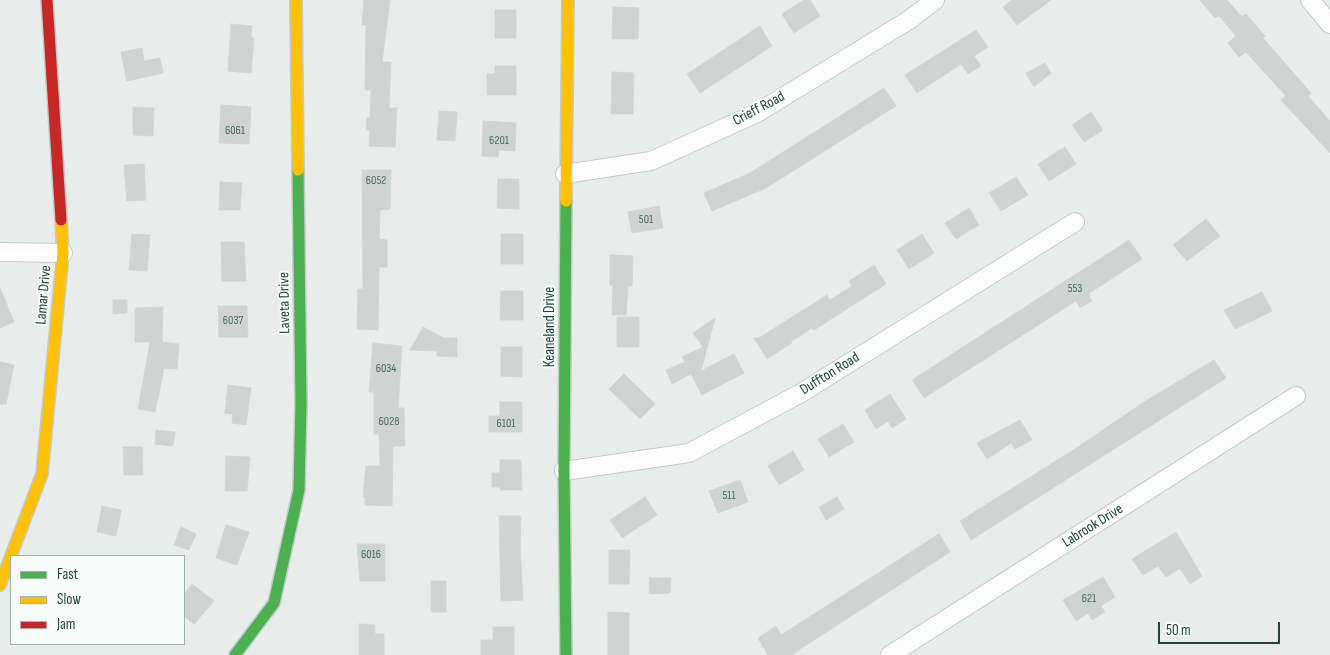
<!DOCTYPE html>
<style>
body{margin:0}
#map{position:relative;width:1330px;height:655px;overflow:hidden;background:#e8edeb;font-family:"Sofia Sans Condensed",sans-serif}
canvas{display:block}
.legend{position:absolute;left:10px;top:555px;width:175px;height:90px;box-sizing:border-box;background:#f7fbf9;border:1px solid #a3b1ad;margin:0;padding:6px 9px;list-style:none;font-size:15px;color:#24423a}
.legend li{display:flex;align-items:center;gap:10px;height:25px}
.legend b{width:25px;border:1px solid #a3b1ad}
.scale{position:absolute;left:1158px;top:622px;width:122px;height:22px;box-sizing:border-box;border:2px solid #24423a;border-top:0;padding-left:6px;font-size:15px;line-height:18px;white-space:nowrap;color:#24423a;-webkit-text-stroke:4px #f7fbf9;paint-order:stroke}
</style>
<div id="map">
<canvas width="1330" height="655"></canvas>
<ul class="legend">
<li><b style="height:6px;background:#4caf50"></b>Fast</li>
<li><b style="height:6px;background:#ffc107"></b>Slow</li>
<li><b style="height:6px;background:#c62828"></b>Jam</li>
</ul>
<div class="scale">50 m</div>
</div>
<script>
const ctx = document.querySelector('canvas').getContext('2d');
ctx.lineJoin = 'round';
function paint(path, color) {
  ctx.fillStyle = color;
  ctx.fill(path, 'evenodd');
}
function toPath(rows) {
  const path = new Path2D();
  for (const r of rows) {
    path.moveTo(r[0], r[1]);
    for (let i = 2; i < r.length; i += 2) path.lineTo(r[i], r[i + 1]);
  }
  return path;
}
function strokePath(path, color, width, dash) {
  ctx.strokeStyle = color;
  ctx.lineWidth = width;
  ctx.lineCap = dash ? 'butt' : 'round';
  ctx.setLineDash(dash || []);
  ctx.stroke(path);
}
function write(font, color, halo, rows, align = 'center') {
  ctx.font = font + ' "Sofia Sans Condensed",sans-serif';
  ctx.lineWidth = 4;
  ctx.setLineDash([]);
  ctx.textBaseline = 'middle';
  ctx.strokeStyle = halo;
  ctx.fillStyle = color;
  for (const [text, x, y, turn = 0] of rows) {
    ctx.save();
    ctx.translate(x, y);
    ctx.rotate((+turn || 0) * Math.PI / 180);
    ctx.textAlign = isNaN(turn) ? turn : align;
    if (halo) ctx.strokeText(text, 0, 0);
    ctx.fillText(text, 0, 0);
    ctx.restore();
  }
}
const building = toPath([
 [364,0,390,0,382,62,391,62,389,108,397,108,395,147,369,146,370,131,366,130,367,118,370,118,371,90,365,90,366,25,362,25,364,0],
 [804,0,810,0,820,16,794,33,782,14,804,0],
 [1012,0,1051,0,1017,25,1003,7,1012,0],
 [1200,0,1227,0,1242,17,1246,14,1265,36,1263,38,1311,93,1308,96,1330,121,1330,153,1281,100,1286,96,1246,52,1239,57,1228,43,1236,36,1219,16,1215,18,1200,0],
 [613,7,639,8,638,39,612,39,613,7],
 [495,10,516,10,516,38,495,38,495,10],
 [231,24,252,26,251,37,254,38,251,73,228,71,231,24],
 [760,26,772,46,700,93,687,74,760,26],
 [976,30,988,47,974,56,981,66,968,74,961,64,917,93,905,75,976,30],
 [142,48,144,61,160,58,163,73,127,81,121,52,142,48],
 [1045,63,1051,73,1034,87,1026,73,1045,63],
 [495,66,516,66,516,95,487,95,487,74,495,74,495,66],
 [612,72,634,73,633,114,611,114,612,72],
 [884,88,896,106,766,188,712,211,704,193,750,173,884,88],
 [221,105,251,107,249,144,219,143,221,105],
 [133,107,154,108,153,136,133,135,133,107],
 [439,111,457,112,455,141,437,140,439,111],
 [1091,112,1103,130,1084,142,1072,125,1091,112],
 [483,121,516,123,515,151,499,150,498,157,482,156,483,121],
 [1065,147,1076,164,1049,181,1038,164,1065,147],
 [144,164,146,200,127,201,124,165,144,164],
 [362,170,391,170,390,209,380,210,379,239,387,240,387,267,379,267,378,330,357,329,358,289,363,289,362,170],
 [1016,177,1028,195,1001,211,989,193,1016,177],
 [498,179,519,179,519,209,497,208,498,179],
 [220,182,242,183,240,210,219,210,220,182],
 [659,206,663,228,632,233,628,212,659,206],
 [969,208,979,225,956,239,945,223,969,208],
 [1206,219,1220,236,1187,261,1173,245,1206,219],
 [132,234,150,235,147,271,129,270,132,234],
 [501,234,523,234,523,264,501,264,501,234],
 [922,234,934,253,909,269,897,250,922,234],
 [1129,240,1142,259,1088,294,1092,301,1080,308,1076,301,924,398,912,380,1129,240],
 [221,242,244,242,246,281,222,281,221,242],
 [610,255,633,256,632,286,628,286,626,315,612,315,613,285,610,285,610,255],
 [874,265,886,284,814,330,812,328,790,342,792,343,767,359,754,338,759,338,827,295,830,300,852,286,849,281,874,265],
 [0,288,14,322,0,328,0,288],
 [501,291,523,291,523,320,500,320,501,291],
 [1262,292,1272,311,1235,329,1224,310,1262,292],
 [113,300,127,300,127,313,113,314,113,300],
 [218,306,247,306,248,337,219,337,218,306],
 [163,307,162,342,179,344,177,369,164,368,155,412,138,409,150,342,135,342,135,308,163,307],
 [617,317,639,317,639,347,617,347,617,317],
 [715,318,701,371,734,354,744,373,702,395,691,374,672,384,666,370,685,362,682,357,703,347,693,333,715,318],
 [423,327,444,338,457,338,457,357,437,356,437,351,410,350,423,327],
 [373,343,402,346,398,408,404,408,405,446,393,446,392,506,365,505,365,497,363,497,366,466,380,466,379,434,374,434,374,392,369,392,373,343],
 [501,347,522,347,522,377,501,376,501,347],
 [1214,360,1226,378,971,540,960,521,1075,449,1144,402,1214,360],
 [0,362,14,365,6,404,0,404,0,362],
 [624,374,655,404,640,419,609,389,624,374],
 [228,385,251,388,246,425,232,423,233,414,225,413,228,385],
 [890,394,906,419,892,428,888,421,876,429,865,410,890,394],
 [500,402,522,402,522,432,489,432,489,416,500,416,500,402],
 [1020,420,1032,440,1015,449,1011,443,987,459,977,443,1020,420],
 [843,424,854,442,829,457,818,439,843,424],
 [156,430,175,432,173,446,155,444,156,430],
 [123,447,142,447,143,475,124,475,123,447],
 [793,451,804,470,779,485,768,466,793,451],
 [226,456,250,457,247,491,225,491,226,456],
 [500,460,521,460,522,490,500,490,500,487,492,487,492,473,500,473,500,460],
 [740,480,748,502,718,513,709,491,740,480],
 [645,497,657,515,622,538,610,520,645,497],
 [837,497,844,509,826,520,819,507,837,497],
 [102,506,121,510,116,536,97,532,102,506],
 [499,516,521,516,520,546,523,600,501,601,499,516],
 [226,525,249,532,237,565,216,558,226,525],
 [181,527,196,534,189,550,174,545,181,527],
 [1176,532,1202,576,1190,584,1180,568,1166,577,1158,566,1143,575,1132,559,1176,532],
 [939,534,950,552,791,655,768,655,758,638,776,626,781,635,939,534],
 [357,544,385,544,385,581,360,581,357,544],
 [609,550,630,550,629,584,609,584,609,550],
 [1103,577,1115,597,1101,606,1105,612,1092,620,1088,613,1076,621,1063,600,1103,577],
 [650,578,671,578,670,593,649,594,650,578],
 [431,581,446,581,446,612,431,612,431,581],
 [192,584,214,601,194,624,184,616,184,594,192,584],
 [608,612,629,613,629,655,608,655,608,612],
 [359,624,375,625,375,634,384,634,384,655,359,655,359,624],
 [493,627,514,627,514,655,481,655,481,640,493,640,493,627]
]);
paint(building, '#cfd4d2');
strokePath(building, '#d1d6d4', 1);
const street = toPath([
 [1310,0,1330,24],
 [565,174,651,161,757,113,909,20,935,0],
 [0,252,63,253],
 [564,471,689,453,801,393,1075,222],
 [890,655,1296,396]
]);
const fast = toPath([
 [235,655,274,603,299,490,301,404,298,170],
 [566,655,564,471,566,201]
]);
const slow = toPath([
 [296,0,298,170],
 [566,201,568,0],
 [0,585,42,474,63,253,61,220]
]);
const jam = toPath([
 [47,0,61,220]
]);
strokePath(street, '#c5cac8', 20);
strokePath(fast, '#c3cbc8', 14);
strokePath(slow, '#c3cbc8', 14);
strokePath(jam, '#c3cbc8', 14);
strokePath(street, '#fcfcfc', 18);
strokePath(fast, '#4caf50', 11);
strokePath(slow, '#ffc107', 11);
strokePath(jam, '#c62828', 11);
write('12px', '#506761', null, [
 ["6061",235,131],
 ["6201",499,141],
 ["6052",376,181],
 ["501",646,220],
 ["553",1075,289],
 ["6037",233,321],
 ["6034",386,369],
 ["6028",389,422],
 ["6101",506,424],
 ["511",729,496],
 ["6016",371,555],
 ["621",1089,599]
]);
write('15px', '#24423a', '#f7fbf9', [
 ["Crieff Road",759,109,-28],
 ["Lamar Drive",44,295,-85],
 ["Laveta Drive",285,303,-91],
 ["Keaneland Drive",550,327,-90],
 ["Duffton Road",830,374,-32],
 ["Labrook Drive",1093,526,-32]
]);
</script>
